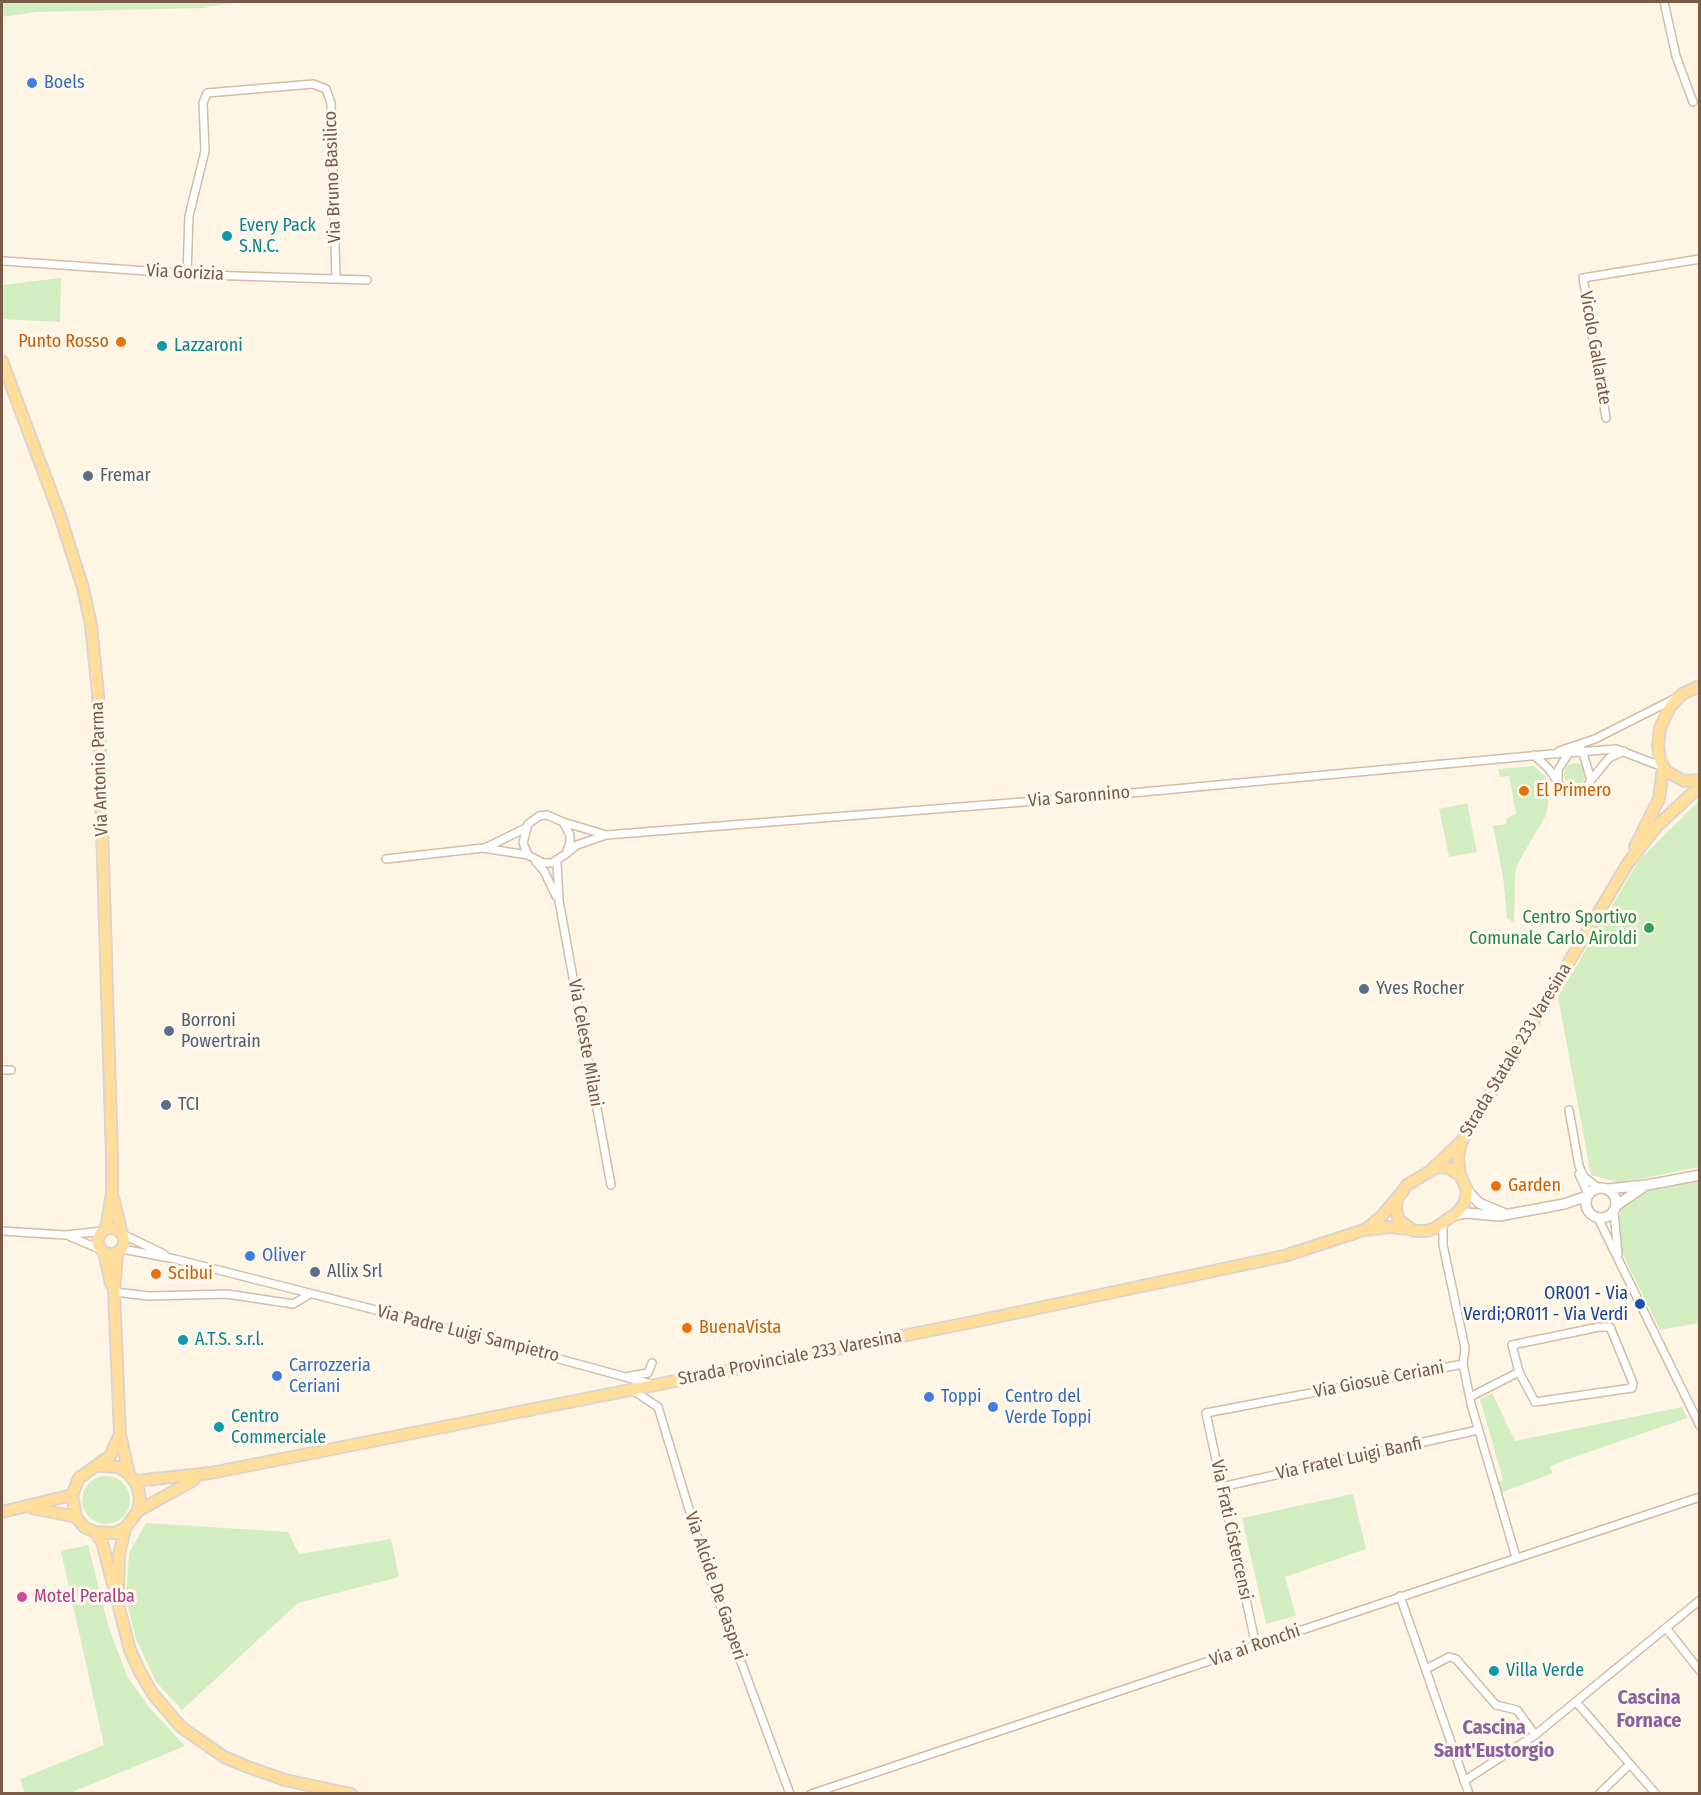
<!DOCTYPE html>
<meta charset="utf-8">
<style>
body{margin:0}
#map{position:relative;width:1701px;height:1795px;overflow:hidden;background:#fef5e5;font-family:"Fira Sans Condensed",sans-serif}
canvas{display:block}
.frame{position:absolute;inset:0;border:3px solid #7a5b47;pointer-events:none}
</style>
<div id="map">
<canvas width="1701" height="1795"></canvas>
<div class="frame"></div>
</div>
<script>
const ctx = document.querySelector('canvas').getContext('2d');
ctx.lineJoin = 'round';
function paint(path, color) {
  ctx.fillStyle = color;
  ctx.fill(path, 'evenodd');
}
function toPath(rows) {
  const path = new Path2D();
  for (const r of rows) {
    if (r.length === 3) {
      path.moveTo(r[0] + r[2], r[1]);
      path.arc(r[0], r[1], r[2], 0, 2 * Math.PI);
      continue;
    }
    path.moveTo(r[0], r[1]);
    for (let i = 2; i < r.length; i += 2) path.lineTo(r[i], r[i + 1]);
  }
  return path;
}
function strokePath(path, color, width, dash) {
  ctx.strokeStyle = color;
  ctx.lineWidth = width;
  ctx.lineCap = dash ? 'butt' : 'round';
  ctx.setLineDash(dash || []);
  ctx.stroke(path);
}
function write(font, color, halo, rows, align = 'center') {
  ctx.font = font + ' "Fira Sans Condensed",sans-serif';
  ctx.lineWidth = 6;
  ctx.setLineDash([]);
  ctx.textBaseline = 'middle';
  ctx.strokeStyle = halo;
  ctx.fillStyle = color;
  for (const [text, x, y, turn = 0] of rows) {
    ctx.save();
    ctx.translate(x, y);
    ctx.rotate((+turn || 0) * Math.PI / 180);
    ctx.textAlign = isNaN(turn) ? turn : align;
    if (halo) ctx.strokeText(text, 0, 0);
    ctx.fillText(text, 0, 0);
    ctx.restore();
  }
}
paint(toPath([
 [2,2,239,2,203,8,36,12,2,17],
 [61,278,60,322,2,319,2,285],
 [1575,774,11],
 [1534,766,1546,777,1548,803,1546,815,1518,863,1515,874,1514,923,1507,918,1503,876,1493,826,1506,824,1507,818,1516,814,1509,776,1500,777,1498,769],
 [1699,801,1699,1167,1620,1183,1591,1175,1558,997,1639,860],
 [1467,803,1477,852,1449,857,1439,809],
 [1699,1181,1699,1323,1660,1330,1622,1253,1618,1221,1622,1207,1639,1192],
 [1492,1393,1515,1441,1682,1407,1687,1418,1560,1462,1550,1467,1553,1473,1500,1493,1497,1482,1503,1480,1480,1399],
 [106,1500,24],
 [1353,1494,1366,1549,1285,1577,1296,1616,1266,1624,1242,1518],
 [146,1523,288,1532,299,1554,391,1539,399,1577,298,1603,182,1710,156,1682,136,1639,126,1599,129,1553],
 [88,1545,108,1625,127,1676,148,1706,185,1746,70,1793,25,1793,20,1779,104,1745,61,1551]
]), '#d2eec1');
const minor = toPath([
 [1664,2,1676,56,1693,102],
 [4,261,205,275,367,280],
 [187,274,189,216,205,151,203,103,207,93,313,84,326,89,331,103,336,279],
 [1606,418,1583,278,1700,259],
 [1559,751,1595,739,1674,699],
 [1534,755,1548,768,1563,789,1577,793,1586,788,1591,780,1582,750],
 [1591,780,1609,758,1624,751],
 [1558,781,1558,770,1570,751],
 [563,822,603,834],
 [485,848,526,828],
 [566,854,577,845,606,835,1099,796,1552,754,1616,749,1663,767],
 [386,859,483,848,528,855,543,863,552,863,566,854,570,843,570,835,563,822,547,815,539,816,528,824,523,843,528,855],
 [536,862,544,871,556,896],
 [557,862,559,901,611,1185],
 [2,1070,11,1070],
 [1569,1110,1579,1166,1584,1177,1598,1188],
 [1579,1174,1588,1194],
 [1614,1212,1618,1254],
 [1598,1218,1700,1426],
 [1443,1223,1443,1245,1465,1348,1463,1364,1471,1404,1516,1557],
 [2,1231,65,1235,103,1231],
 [122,1234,164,1254],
 [71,1237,102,1250],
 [122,1249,175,1259,431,1324,651,1384],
 [114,1292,149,1296,227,1294,293,1304,310,1294],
 [630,1376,648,1373,652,1363],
 [634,1391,658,1407,710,1578,790,1794],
 [1470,1397,1519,1372,1535,1402,1632,1388,1633,1383,1610,1327,1599,1327,1512,1345,1519,1372],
 [1221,1487,1478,1430],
 [1400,1596,1469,1794],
 [1666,1628,1700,1671],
 [1256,1646,1206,1413,1463,1364],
 [1426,1669,1449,1657,1456,1659,1496,1705,1517,1710,1535,1735],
 [1577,1703,1656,1794],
 [1464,1781,1535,1735,1700,1600],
 [811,1794,1700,1497],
 [1599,1794,1630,1764]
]);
const tertiary = toPath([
 [1601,1203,15],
 [1608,1189,1647,1185,1700,1175],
 [1467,1190,1479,1203,1503,1213],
 [1617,1205,1642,1188],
 [1454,1215,1467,1213,1499,1216,1564,1204,1587,1196]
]);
const primary = toPath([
 [2,361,59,513,83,588,91,625,98,694,112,1157,112,1192,106,1229],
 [1700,686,1682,694,1670,707,1660,728,1658,746,1660,760,1666,771,1684,781,1700,780],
 [1635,847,1659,799,1663,767],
 [1437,1167,1449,1168,1460,1175,1467,1190,1465,1202,1458,1212,1435,1228,1427,1231,1414,1231,1399,1220,1396,1211,1397,1199,1407,1185,1437,1167],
 [1433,1168,1462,1141,1628,863,1657,826,1700,786],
 [1460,1175,1458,1158,1461,1142],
 [113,1197,122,1234],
 [111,1241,13],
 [1365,1230,1382,1216,1396,1199],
 [104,1252,111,1284],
 [117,1253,114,1292,120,1434,129,1474],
 [99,1466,119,1467,129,1474,138,1487,140,1499,138,1511,125,1528,115,1533,95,1532,84,1527,76,1517,72,1495,79,1478,110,1456,120,1434],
 [135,1481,211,1473,968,1323,1284,1256,1364,1230,1390,1227,1409,1229],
 [32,1508,76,1517],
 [138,1511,194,1480],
 [2,1512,72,1495],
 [95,1532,102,1542,130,1650,140,1672,153,1694,181,1727,224,1757,248,1767,285,1780,351,1794],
 [118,1589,119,1555,125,1528]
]);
strokePath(minor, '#d1bda9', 10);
strokePath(tertiary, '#d1bda9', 12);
strokePath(primary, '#dcd4cf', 14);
strokePath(minor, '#fff', 7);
strokePath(tertiary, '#fff', 9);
strokePath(primary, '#ffdd9b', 10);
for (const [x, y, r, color] of [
 [32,83,6,"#3f7fe0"],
 [227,236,6,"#0f9aa8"],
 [121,342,6,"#e8710a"],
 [162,346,6,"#0f9aa8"],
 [88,476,6,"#5c6f8a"],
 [1524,791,6,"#e8710a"],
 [1649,928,6,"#2e9e5b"],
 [1364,989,6,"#5c6f8a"],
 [169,1031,6,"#5c6f8a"],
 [166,1105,6,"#5c6f8a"],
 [1496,1186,6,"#e8710a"],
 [250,1256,6,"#3f7fe0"],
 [315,1272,6,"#5c6f8a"],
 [156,1274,6,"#e8710a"],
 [1640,1304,6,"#1a4fb4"],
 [687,1328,6,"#e8710a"],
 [183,1340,6,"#0f9aa8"],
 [277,1376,6,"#3f7fe0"],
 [929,1397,6,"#3f7fe0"],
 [993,1407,6,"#3f7fe0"],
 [219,1427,6,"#0f9aa8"],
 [22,1597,6,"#d1479c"],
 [1494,1671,6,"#0f9aa8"]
]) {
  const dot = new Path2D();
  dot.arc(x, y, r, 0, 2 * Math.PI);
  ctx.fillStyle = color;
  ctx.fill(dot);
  strokePath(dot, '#fff9ed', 2);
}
write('18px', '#366cbe', '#fff9ed', [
 ["Boels",44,83],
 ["Oliver",262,1256],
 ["Carrozzeria",289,1366],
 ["Ceriani",289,1387],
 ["Toppi",941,1397],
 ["Centro del",1005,1397],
 ["Verde Toppi",1005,1418]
], 'left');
write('18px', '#7a5b47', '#fff9ed', [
 ["Via Bruno Basilico",333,177,-92],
 ["Via Gorizia",185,273,3],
 ["Vicolo Gallarate",1595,348,80],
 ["Via Antonio Parma",100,769,-92],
 ["Via Saronnino",1079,797,-5],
 ["Via Celeste Milani",585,1043,80],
 ["Strada Statale 233 Varesina",1516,1050,-59],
 ["Via Padre Luigi Sampietro",468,1334,14],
 ["Strada Provinciale 233 Varesina",790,1358,-11],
 ["Via Giosuè Ceriani",1379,1380,-11],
 ["Via Fratel Luigi Banfi",1349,1459,-12],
 ["Via Frati Cistercensi",1231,1530,78],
 ["Via Alcide De Gasperi",715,1586,71],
 ["Via ai Ronchi",1255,1646,-19]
]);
write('18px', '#0d838f', '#fff9ed', [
 ["Every Pack",239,226],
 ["S.N.C.",239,247],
 ["Lazzaroni",174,346],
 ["A.T.S. s.r.l.",195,1340],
 ["Centro",231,1417],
 ["Commerciale",231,1438],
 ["Villa Verde",1506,1671]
], 'left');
write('18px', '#c56008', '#fff9ed', [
 ["Punto Rosso",109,342,"right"],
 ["El Primero",1536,791],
 ["Garden",1508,1186],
 ["Scibui",168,1274],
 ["BuenaVista",699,1328]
], 'left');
write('18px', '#4e5e75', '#fff9ed', [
 ["Fremar",100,476],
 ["Yves Rocher",1376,989],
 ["Borroni",181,1021],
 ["Powertrain",181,1042],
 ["TCI",178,1105],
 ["Allix Srl",327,1272]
], 'left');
write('18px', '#27864d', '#fff9ed', [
 ["Centro Sportivo",1637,918],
 ["Comunale Carlo Airoldi",1637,939]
], 'right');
write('18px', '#164399', '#fff9ed', [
 ["OR001 - Via",1628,1294],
 ["Verdi;OR011 - Via Verdi",1628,1315]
], 'right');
write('18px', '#b23c85', '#fff9ed', [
 ["Motel Peralba",34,1597]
], 'left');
write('bold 20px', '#8c629e', '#fff9ed', [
 ["Cascina",1649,1698],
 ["Fornace",1649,1721],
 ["Cascina",1494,1728],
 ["Sant'Eustorgio",1494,1751]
]);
</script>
